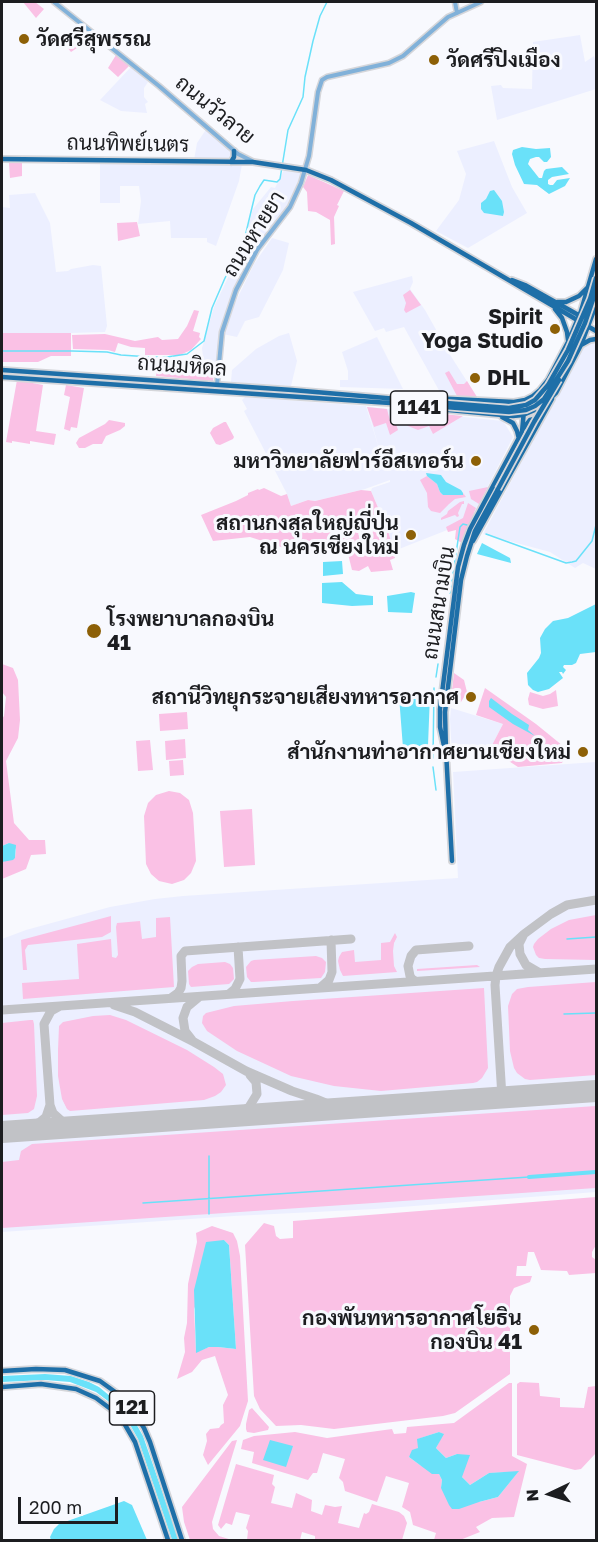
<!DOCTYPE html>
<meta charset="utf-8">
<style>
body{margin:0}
#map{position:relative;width:598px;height:1542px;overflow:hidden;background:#f8f9fe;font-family:"Golos Text",sans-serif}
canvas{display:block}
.frame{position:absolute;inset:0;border:3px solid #1c1d20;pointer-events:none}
.north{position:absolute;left:520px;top:1464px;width:60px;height:60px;-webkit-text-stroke:4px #f8f9fe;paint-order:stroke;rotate:266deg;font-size:16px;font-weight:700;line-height:24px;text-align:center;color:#1c1d20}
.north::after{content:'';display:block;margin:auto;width:21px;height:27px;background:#1c1d20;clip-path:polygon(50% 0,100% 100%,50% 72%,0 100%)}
.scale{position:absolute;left:18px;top:1497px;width:100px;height:27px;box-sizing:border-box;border:3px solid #1c1d20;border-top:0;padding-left:8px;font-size:18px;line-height:21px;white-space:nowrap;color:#1c1d20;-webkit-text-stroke:4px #f8f9fe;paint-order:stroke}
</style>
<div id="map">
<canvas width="598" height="1542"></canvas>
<div class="frame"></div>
<div class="north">N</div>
<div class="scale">200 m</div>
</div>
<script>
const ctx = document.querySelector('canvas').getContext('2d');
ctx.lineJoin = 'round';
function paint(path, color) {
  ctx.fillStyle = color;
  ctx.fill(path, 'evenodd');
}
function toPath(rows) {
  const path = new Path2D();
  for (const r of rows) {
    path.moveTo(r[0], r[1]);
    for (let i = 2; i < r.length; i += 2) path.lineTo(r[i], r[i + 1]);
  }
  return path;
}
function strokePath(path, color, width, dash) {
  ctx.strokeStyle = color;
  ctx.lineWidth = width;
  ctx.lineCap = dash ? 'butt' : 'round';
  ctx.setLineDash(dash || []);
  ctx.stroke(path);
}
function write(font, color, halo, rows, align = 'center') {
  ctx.font = font + ' "Golos Text",Sarabun,sans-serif';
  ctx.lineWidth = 6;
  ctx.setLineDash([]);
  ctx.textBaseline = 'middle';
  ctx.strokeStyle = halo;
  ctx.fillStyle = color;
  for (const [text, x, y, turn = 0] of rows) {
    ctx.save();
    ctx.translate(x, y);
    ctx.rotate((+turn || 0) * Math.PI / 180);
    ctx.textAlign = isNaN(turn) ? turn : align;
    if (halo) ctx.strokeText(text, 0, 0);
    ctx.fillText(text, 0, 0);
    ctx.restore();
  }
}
paint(toPath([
 [580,35,585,62,594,56,596,62,596,89,497,120,491,86,501,85,503,88,532,89,533,42],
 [131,67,148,82,144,88,144,97,148,102,145,104,147,113,121,111,100,100],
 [207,128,232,151,233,156,230,160,194,160,197,143],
 [494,141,512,187,527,213,468,248,436,231,459,200,466,174,457,151],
 [100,162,242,164,239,181,216,246,207,242,207,238,171,238,170,221,138,224,141,201,139,186,120,186,120,203,100,203],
 [285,168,302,172,288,205,252,256,235,289,220,331,215,367,204,365,202,348,214,307,242,248,253,209,271,187,275,188],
 [35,193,50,223,56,272,68,271,71,269,93,265,101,266,107,326,105,332,71,333,2,333,2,207,10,208,9,195],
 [272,238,289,243,283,270,259,317,245,321,237,337,223,334,235,303,254,264],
 [412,276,413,282,410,289,425,310,439,335,438,336,477,397,441,394,404,327,386,332,384,328,375,331,353,292],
 [289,333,297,361,291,386,231,382,232,370,256,349,279,336],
 [377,337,403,389,340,387,340,380,348,380,348,371,342,352],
 [596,342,596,569,583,563,575,568,550,552,483,534,558,394,581,347,587,344],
 [245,397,366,406,381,455,367,407,503,421,513,437,470,521,394,551,388,531,371,491,372,488,390,482,390,480,365,489,315,501,308,500,291,506,287,494,244,411,247,409,242,400],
 [451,708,503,724,490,749,490,753,452,755,450,719],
 [596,762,596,1192,375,1209,234,1216,2,1232,2,939,26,930,110,907,155,899,183,896,458,878,453,772]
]), '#ecefff');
paint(toPath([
 [23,2,35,2,44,9,36,18],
 [83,29,89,35,77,48,71,52,66,46,75,33,78,35],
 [116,55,129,66,118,77,108,68],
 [9,163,22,163,22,176,10,178],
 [308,175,344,191,337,205,339,206,334,217,335,244,331,245,330,220,316,212,308,211,307,192,303,187],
 [137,222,140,236,118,241,117,223],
 [410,290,421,305,406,313,404,310,406,303,403,295],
 [194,310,199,311,193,331,200,333,199,337,201,339,191,350,180,355,145,355,145,348,131,347,118,343,115,352,108,350,73,349,72,335,105,334,135,341,158,337,162,340,178,339,187,326],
 [2,333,71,333,71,356,51,356,38,362,2,362],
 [179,362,196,365,204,365,215,367,213,381,156,376,157,364],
 [449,371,457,384,464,384,467,381,477,397,457,396,445,373],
 [17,380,43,385,36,431,56,434,54,445,30,441,30,444,12,441,12,443,6,442],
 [66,385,84,388,77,428,71,427,70,431,64,429,70,397,64,395],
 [367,407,387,409,390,421,396,424,398,430,390,435,386,423,374,427],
 [394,409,463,416,433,434,429,426,418,430,408,426,399,419,394,413],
 [109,420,125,423,125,426,120,430,106,436,102,444,93,444,85,448,79,448,76,443,79,438,105,424],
 [224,422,226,422,234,437,233,439,220,445,216,444,210,433,213,428],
 [427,476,437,484,440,492,443,495,450,494,459,495,463,495,463,493,466,497,455,499,449,504,440,513,431,511,428,507,427,493,420,480],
 [488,487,479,504,471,499,469,491],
 [264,488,281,496,287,494,291,506,308,500,315,501,361,490,371,491,388,531,394,551,395,558,390,560,393,570,371,572,368,566,359,571,352,570,348,554,297,552,250,537,213,541,201,515,236,501,248,495,248,493,258,489,259,490],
 [464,501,464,504,462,504,458,513,459,516,457,517,455,515,441,520,441,518,447,514,448,511,460,502],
 [468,503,476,508,462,543,455,539,456,530,448,532,446,527,463,518],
 [2,664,13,668,18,680,20,720,18,738,6,761,14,823,29,840,45,840,46,854,31,855,26,869,2,879,2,862,15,858,16,849,9,843,2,846,2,719,4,716,6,697,2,692],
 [454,673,464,680,467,692,461,702,450,707],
 [485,688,536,724,568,750,562,763,518,767,490,749,503,724,476,715],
 [556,690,558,706,543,709,529,705,528,699,530,692,543,696,550,694],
 [187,712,188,729,160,731,159,714],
 [185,739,186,758,166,760,165,741],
 [150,740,153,770,138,771,136,741],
 [183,760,184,775,170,776,169,761],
 [169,791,180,793,189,800,193,813,196,861,191,873,184,880,172,884,159,881,151,874,146,864,144,816,148,803,156,795],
 [252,809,255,865,224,867,220,811],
 [596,915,596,960,545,959,539,958,536,955,533,947,534,944,538,939,551,929,569,920],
 [111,916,111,932,102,937,28,945,25,950,27,970,23,970,21,940],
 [170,917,174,987,23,999,22,983,79,979,77,944,111,939,112,957,116,958,118,955,116,927,117,923,140,921,142,939,156,937,156,918],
 [395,933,397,937,394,943,393,951,394,966,397,972,343,976,340,970,338,961,339,957,342,952,354,950,355,962,381,960,381,943,390,942],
 [316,956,322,958,326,962,325,972,321,978,254,982,251,982,247,977,246,967,251,961,254,960],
 [225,962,230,964,233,968,234,979,229,984,191,987,189,984,188,971,192,967,198,964],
 [477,965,480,967,417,971,417,969],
 [596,982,596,1075,530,1080,525,1079,517,1073,514,1068,510,1051,508,1006,512,994,517,989,528,987],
 [484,988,488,1068,482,1078,477,1082,473,1083,381,1091,334,1086,291,1076,237,1051,207,1031,202,1023,203,1016,206,1013,234,1006,293,1001],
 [110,1015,126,1020,187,1050,214,1067,223,1074,226,1085,221,1092,215,1096,204,1100,70,1111,67,1109,62,1099,58,1076,58,1050,59,1026,63,1022,93,1016],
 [30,1020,33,1020,34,1024,37,1096,34,1109,28,1113,2,1115,2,1023],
 [596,1106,596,1188,2,1228,2,1162,19,1160,21,1151,32,1144],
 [596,1197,596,1245,592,1252,592,1257,596,1260,596,1273,569,1275,567,1271,541,1270,534,1252,528,1252,526,1266,517,1266,516,1276,532,1276,530,1282,514,1288,510,1296,510,1374,455,1413,443,1416,334,1429,301,1425,276,1426,260,1409,254,1396,245,1245,264,1223,274,1226,276,1236,280,1239,293,1238,293,1221],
 [212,1226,233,1233,237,1241,240,1256,248,1401,240,1426,208,1465,203,1455,207,1441,206,1434,210,1429,219,1428,221,1425,224,1423,223,1405,228,1395,215,1356,202,1360,192,1372,177,1379,185,1352,184,1338,187,1323,188,1284,197,1242,196,1233],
 [224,1240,229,1245,236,1349,218,1347,209,1347,196,1352,194,1309],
 [520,1382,539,1383,540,1396,560,1398,560,1407,584,1408,588,1387,596,1386,596,1453,581,1469,575,1470,517,1455,517,1384],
 [509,1383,512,1383,512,1456,527,1464,514,1517,492,1518,476,1527,480,1532,460,1540,434,1540,436,1533,413,1525,410,1512,402,1507,409,1483,386,1476,377,1502,345,1491,343,1482,339,1478,345,1459,323,1453,317,1473,313,1473,308,1480,252,1463,254,1452,241,1449,243,1440,254,1436,295,1432,327,1438,392,1429,394,1434,406,1433,407,1427,454,1423],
 [439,1432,443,1434,436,1448,446,1458,457,1454,462,1477,470,1485,489,1473,518,1472,498,1497,479,1502,441,1488,442,1480,439,1474,420,1465,409,1457,418,1448,418,1439],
 [252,1408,269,1427,268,1430,254,1433,247,1432,246,1429,246,1424,249,1410],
 [237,1440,212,1522,213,1529,219,1536,232,1540,190,1540,184,1522,182,1507,232,1441],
 [236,1464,274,1475,272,1484,275,1487,271,1503,292,1508,296,1493,312,1500,311,1511,322,1515,325,1505,335,1507,342,1506,338,1523,359,1528,364,1513,366,1514,369,1512,372,1504,399,1512,404,1516,407,1523,402,1540,315,1540,315,1536,302,1532,300,1540,247,1540,248,1531,246,1528,250,1515,236,1512,232,1525,226,1523,221,1529,218,1525]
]), '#fac1e5');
paint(toPath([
 [522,147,536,149,550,148,551,157,547,162,544,162,539,157,536,157,530,159,528,164,539,178,542,178,544,171,546,169,562,167,569,174,552,177,548,180,548,184,550,185,553,185,557,180,570,178,565,186,549,194,537,185,524,184,515,165,512,154,513,150],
 [494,190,502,201,504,212,503,216,484,213,481,209,481,203,486,199,490,191],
 [426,473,441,475,446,482,461,490,463,493,463,495,443,495,440,492,437,484,427,476],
 [482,543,510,558,511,563,477,554],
 [342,561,343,574,323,576,323,562],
 [342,582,356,594,373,596,373,605,352,606,322,603,322,583],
 [411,592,415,593,412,613,388,612,387,596],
 [596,604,596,652,580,654,576,663,572,665,564,665,563,667,566,670,563,674,562,672,559,672,563,678,549,689,538,692,533,690,528,685,527,673,539,658,541,653,540,638,545,629,553,621,568,618],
 [430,695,428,745,403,748,399,696],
 [491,698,512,714,529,725,528,730,535,736,513,724,489,707,489,701],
 [9,843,16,845,15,858,13,860,2,862,2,846],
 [224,1240,229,1245,236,1349,218,1347,209,1347,196,1353,194,1290,206,1242],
 [45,1374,71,1376,89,1382,99,1387,122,1406,134,1420,143,1436,179,1540,172,1540,138,1439,129,1423,108,1401,96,1392,70,1382,45,1380,2,1382,2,1376],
 [439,1432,444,1434,436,1448,446,1458,457,1454,470,1455,462,1477,470,1485,489,1473,519,1471,498,1497,479,1502,459,1509,452,1509,449,1505,441,1488,442,1480,439,1474,432,1474,409,1457,412,1450,418,1448,417,1439],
 [270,1440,293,1446,286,1467,263,1460],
 [124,1501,132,1505,147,1540,51,1540,50,1537,54,1529,59,1524]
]), '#6ae1f9');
strokePath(toPath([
 [2,351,72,351,107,352,121,355,150,357,167,357,187,354,204,341,212,308,225,278,243,245,255,195,260,186,264,180,277,182,280,179,288,130,303,97,305,77,313,41,320,16,327,2],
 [486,534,566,563,572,562,576,561,592,541,596,525],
 [450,593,460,527,463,524,467,525],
 [436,677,438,664],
 [433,758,434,688],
 [433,767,436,790],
 [567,939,596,937],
 [564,1014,596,1013],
 [209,1156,209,1214],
 [143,1203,529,1177]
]), '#6ae1f9', 1.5);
strokePath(toPath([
 [529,1177,596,1172]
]), '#6ae1f9', 4);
strokePath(toPath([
 [523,936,519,944,520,954,526,965,538,972],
 [415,981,412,979,410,976,408,966,411,956,416,950,469,946],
 [321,987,329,980,332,972,331,940],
 [229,994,235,989,240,979,238,947],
 [171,998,178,993,181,988,182,981,181,956,185,951,351,939],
 [114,1005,135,1012,194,1042,246,1071,292,1091,316,1099,340,1109],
 [60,1006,51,1011,44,1024,50,1105,53,1113,63,1122,70,1125,82,1127],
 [2,1010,596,969],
 [192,1040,185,1031,183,1018,187,1007,199,997],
 [502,1097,495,985,496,976,499,967,510,947,524,934,551,914,567,905,596,900],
 [235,1116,249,1107,257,1094,256,1082,250,1075],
 [22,1131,40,1122,46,1117,50,1105]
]), '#c1c2c6', 9);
strokePath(toPath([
 [2,1132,596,1091]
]), '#c1c2c6', 22);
const minor = toPath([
 [54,2,159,86,238,154,252,161],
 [455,2,457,13],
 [217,385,222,332,236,290,257,250,290,207,301,183,309,156,318,92,322,80,327,77,389,63,403,56,448,17,481,2]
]);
const major = toPath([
 [2,159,253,162,306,170,331,180,411,223,596,331],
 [231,162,234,157,234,151],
 [512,280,525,285,582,317],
 [557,302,566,302,579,296,589,286],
 [555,309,562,318,567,332,568,340],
 [581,345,590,340,596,339],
 [2,370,292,390,421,401],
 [2,377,420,405],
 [411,397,514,402,525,400,533,396,540,390,548,380,568,342,581,311,596,259],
 [417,407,513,416,523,415,537,409,550,399,556,393,581,345,596,305],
 [502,417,513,423,517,431,519,439],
 [523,429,530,420,534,419,537,421],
 [473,541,552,399],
 [444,746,440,727,440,709,458,567,464,545,470,529,522,432,525,400],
 [452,861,446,751,445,712,461,580,467,556,475,531,498,489],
 [2,1371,36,1369,65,1370,100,1381,118,1394,131,1408,144,1428,150,1442,182,1540],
 [2,1387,41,1384,76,1389,96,1398,116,1413,124,1423,135,1442,168,1540]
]);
strokePath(minor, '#d5d6da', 7);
strokePath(major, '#d5d6da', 8);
strokePath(minor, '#81b1d9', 4);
strokePath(major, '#1e6fa8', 4.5);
const majorBridge = toPath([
 [421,401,509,408,526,405,535,400,548,385,568,350,590,299,596,278],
 [420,405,509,412,526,410,535,406,544,399,568,361,585,323,596,291],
 [498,489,534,422,559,380]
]);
strokePath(majorBridge, '#d5d6da', 8, []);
strokePath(majorBridge, '#1e6fa8', 4.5);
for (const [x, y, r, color] of [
 [24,39,6,"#8d6007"],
 [434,60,6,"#8d6007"],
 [555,329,6,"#8d6007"],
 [475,378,6,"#8d6007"],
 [476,461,6,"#8d6007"],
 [411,535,6,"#8d6007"],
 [94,631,8,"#8d6007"],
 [471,697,6,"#8d6007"],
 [583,752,6,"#8d6007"],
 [534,1330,6,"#8d6007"]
]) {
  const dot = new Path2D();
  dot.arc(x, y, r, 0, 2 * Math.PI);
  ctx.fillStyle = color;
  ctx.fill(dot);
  strokePath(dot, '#f8f9fe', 2);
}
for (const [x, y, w] of [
 [419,408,57],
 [132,1408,45]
]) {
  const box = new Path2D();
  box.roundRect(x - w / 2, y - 17, w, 34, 4.5);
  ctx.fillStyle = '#f8f9fe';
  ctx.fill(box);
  strokePath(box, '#1c1d20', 1.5);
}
write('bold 20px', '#1c1d20', null, [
 ["1141",419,408],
 ["121",132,1408]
]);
write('bold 21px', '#1c1d20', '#f8f9fe', [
 ["วัดศรีสุพรรณ",36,39,"left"],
 ["วัดศรีปิงเมือง",446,60,"left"],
 ["Spirit",543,317],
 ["Yoga Studio",543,341],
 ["DHL",487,378,"left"],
 ["มหาวิทยาลัยฟาร์อีสเทอร์น",464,461],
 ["สถานกงสุลใหญ่ญี่ปุ่น",399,523],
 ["ณ นครเชียงใหม่",399,547],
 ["โรงพยาบาลกองบิน",107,619,"left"],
 ["41",107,643,"left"],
 ["สถานีวิทยุกระจายเสียงทหารอากาศ",459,697],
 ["สำนักงานท่าอากาศยานเชียงใหม่",571,752],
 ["กองพันทหารอากาศโยธิน",522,1318],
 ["กองบิน 41",522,1342]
], 'right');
write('21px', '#1c1d20', '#f8f9fe', [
 ["ถนนวัวลาย",215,110,39],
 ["ถนนทิพย์เนตร",128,144,1],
 ["ถนนหายยา",254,234,-58],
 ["ถนนมหิดล",182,366,4],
 ["ถนนสนามบิน",439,603,-81]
]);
</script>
